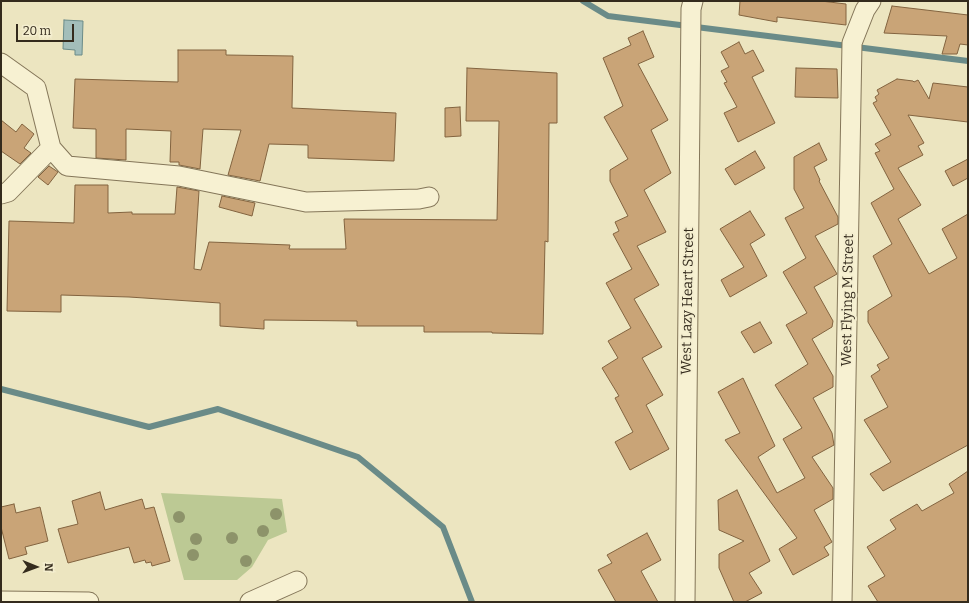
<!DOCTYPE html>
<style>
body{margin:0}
#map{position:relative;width:969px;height:603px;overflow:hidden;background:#ece5c0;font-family:Bitter,serif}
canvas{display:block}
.frame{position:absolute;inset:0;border:2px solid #342b1d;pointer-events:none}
.north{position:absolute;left:16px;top:547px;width:40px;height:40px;-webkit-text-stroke:3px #f4eecf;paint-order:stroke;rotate:91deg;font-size:11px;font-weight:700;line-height:16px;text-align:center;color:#342b1d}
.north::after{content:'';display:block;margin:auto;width:14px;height:18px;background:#342b1d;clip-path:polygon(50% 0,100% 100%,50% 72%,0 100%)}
.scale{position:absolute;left:16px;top:24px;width:58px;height:18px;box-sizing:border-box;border:2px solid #342b1d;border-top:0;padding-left:5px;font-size:12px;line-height:14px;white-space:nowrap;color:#342b1d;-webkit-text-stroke:3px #f4eecf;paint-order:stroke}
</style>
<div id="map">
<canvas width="969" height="603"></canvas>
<div class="frame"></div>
<div class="north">N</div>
<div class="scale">20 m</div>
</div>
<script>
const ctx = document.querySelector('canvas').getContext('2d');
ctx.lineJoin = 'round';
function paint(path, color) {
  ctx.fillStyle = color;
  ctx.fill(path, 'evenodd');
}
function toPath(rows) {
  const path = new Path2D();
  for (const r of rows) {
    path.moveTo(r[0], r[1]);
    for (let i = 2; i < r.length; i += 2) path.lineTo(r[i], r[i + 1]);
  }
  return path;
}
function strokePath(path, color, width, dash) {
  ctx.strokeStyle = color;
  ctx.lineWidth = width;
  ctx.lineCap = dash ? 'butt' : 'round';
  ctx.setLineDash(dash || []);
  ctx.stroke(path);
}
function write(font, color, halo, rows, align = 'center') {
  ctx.font = font + ' Bitter,serif';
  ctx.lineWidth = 4;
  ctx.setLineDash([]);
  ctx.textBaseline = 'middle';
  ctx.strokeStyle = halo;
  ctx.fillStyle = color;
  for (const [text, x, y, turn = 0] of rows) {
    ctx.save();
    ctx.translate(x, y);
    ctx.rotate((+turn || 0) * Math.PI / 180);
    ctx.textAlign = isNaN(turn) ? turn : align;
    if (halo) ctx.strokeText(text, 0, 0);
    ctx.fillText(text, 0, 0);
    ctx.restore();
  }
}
paint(toPath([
 [161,493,282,499,287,532,268,540,252,567,237,580,184,580]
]), '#bcc994');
const water = toPath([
 [64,20,83,21,82,55,75,55,75,50,63,49,64,20]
]);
paint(water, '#a3beba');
strokePath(water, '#6a8b88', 1);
strokePath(toPath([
 [583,1,608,16,968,61],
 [1,389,149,427,218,409,358,457,443,527,472,602]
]), '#6a8b88', 6);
const building = toPath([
 [740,1,821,1,846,4,846,25,777,17,777,22,739,15,740,1],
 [892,6,968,15,968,45,960,44,957,54,942,54,947,36,884,33,892,6],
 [643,31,654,57,638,64,668,120,651,130,671,173,644,190,666,232,637,246,659,285,634,299,662,347,642,358,663,395,646,405,669,449,630,470,615,442,633,432,615,398,619,396,602,368,618,358,608,341,631,328,606,283,632,269,613,234,619,231,615,222,628,216,610,181,610,170,628,159,604,117,623,106,603,58,631,45,628,38,643,31],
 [739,42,745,54,753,50,764,71,752,77,775,123,738,142,724,113,737,107,724,83,727,82,721,71,729,67,721,52,739,42],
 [178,50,226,50,226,55,293,56,292,108,396,113,394,161,308,158,308,145,269,144,260,181,228,175,241,130,203,129,200,169,179,165,179,162,170,162,171,131,126,129,126,160,96,158,96,129,73,128,75,79,178,82,178,50],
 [467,68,557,73,557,123,549,123,548,242,545,241,543,334,492,333,492,332,424,332,424,326,357,326,357,321,264,320,264,329,220,326,220,303,129,297,61,295,61,312,7,311,9,221,74,223,75,185,108,185,108,213,132,212,132,214,175,214,177,187,199,191,194,269,201,270,209,242,290,245,289,249,346,249,344,219,497,220,499,121,466,121,467,68],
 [796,68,837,69,838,98,795,97,796,68],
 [897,79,913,81,914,82,918,80,929,99,933,83,968,87,968,122,908,115,924,143,918,146,923,155,898,168,921,205,898,219,929,274,957,258,942,229,968,214,968,445,883,491,870,474,891,462,864,420,888,407,871,376,880,370,877,365,889,358,868,322,868,311,892,296,873,256,892,244,871,203,894,189,875,153,880,151,875,144,891,135,873,103,877,101,875,97,879,94,877,90,897,79],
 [460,107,461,136,445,137,445,108,460,107],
 [1,120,16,132,22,124,34,134,24,148,31,153,20,164,1,151,1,120],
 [819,143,827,160,814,167,820,180,819,181,838,217,838,224,815,236,837,274,814,287,833,321,832,327,812,339,833,376,833,387,813,398,832,433,834,445,812,457,833,488,833,499,814,510,832,542,824,547,829,555,793,575,779,549,797,538,725,440,740,433,718,392,743,378,775,446,758,457,777,493,805,478,783,439,802,428,775,385,808,364,786,325,807,313,783,272,806,258,785,218,804,208,794,189,794,157,819,143],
 [755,151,765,168,735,185,725,169,755,151],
 [968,159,968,178,953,186,945,171,968,159],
 [49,166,58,172,48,185,38,177,49,166],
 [222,196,255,203,252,216,219,207,222,196],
 [750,211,765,235,750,244,767,276,730,297,721,280,744,267,720,229,750,211],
 [760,322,772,343,754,353,741,332,760,322],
 [968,471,968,602,878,602,868,586,885,576,867,547,896,529,890,520,917,504,922,511,954,493,949,484,968,471],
 [737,490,770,561,749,573,762,593,745,602,734,602,719,568,719,554,744,541,719,530,718,500,737,490],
 [100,492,105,510,142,499,145,509,154,507,170,561,152,566,151,562,146,563,145,560,134,563,129,547,68,563,58,529,78,524,72,501,100,492],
 [14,504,16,513,40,507,48,541,25,547,27,554,9,559,1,527,1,507,14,504],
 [647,533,661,560,641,571,658,602,616,602,598,570,612,563,607,555,647,533]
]);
paint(building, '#c9a477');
strokePath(building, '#82633f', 1);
const minor = toPath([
 [1,63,36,88,51,148,67,166,179,176,306,202,419,199,429,197],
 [1,194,8,192,51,148],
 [1,601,89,602],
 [250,602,297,581],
 [685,602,691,9,693,1],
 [842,602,852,43,865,10,871,1]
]);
strokePath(minor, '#847659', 21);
strokePath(minor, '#f7f1d2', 19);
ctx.fillStyle = '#8d936a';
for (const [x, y] of [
 [276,514],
 [179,517],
 [263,531],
 [232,538],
 [196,539],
 [193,555],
 [246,561]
]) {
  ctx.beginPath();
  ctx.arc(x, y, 6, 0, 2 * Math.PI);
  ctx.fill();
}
write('14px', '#342b1d', '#f4eecf', [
 ["West Flying M Street",848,300,-89],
 ["West Lazy Heart Street",688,301,-89]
]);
</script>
